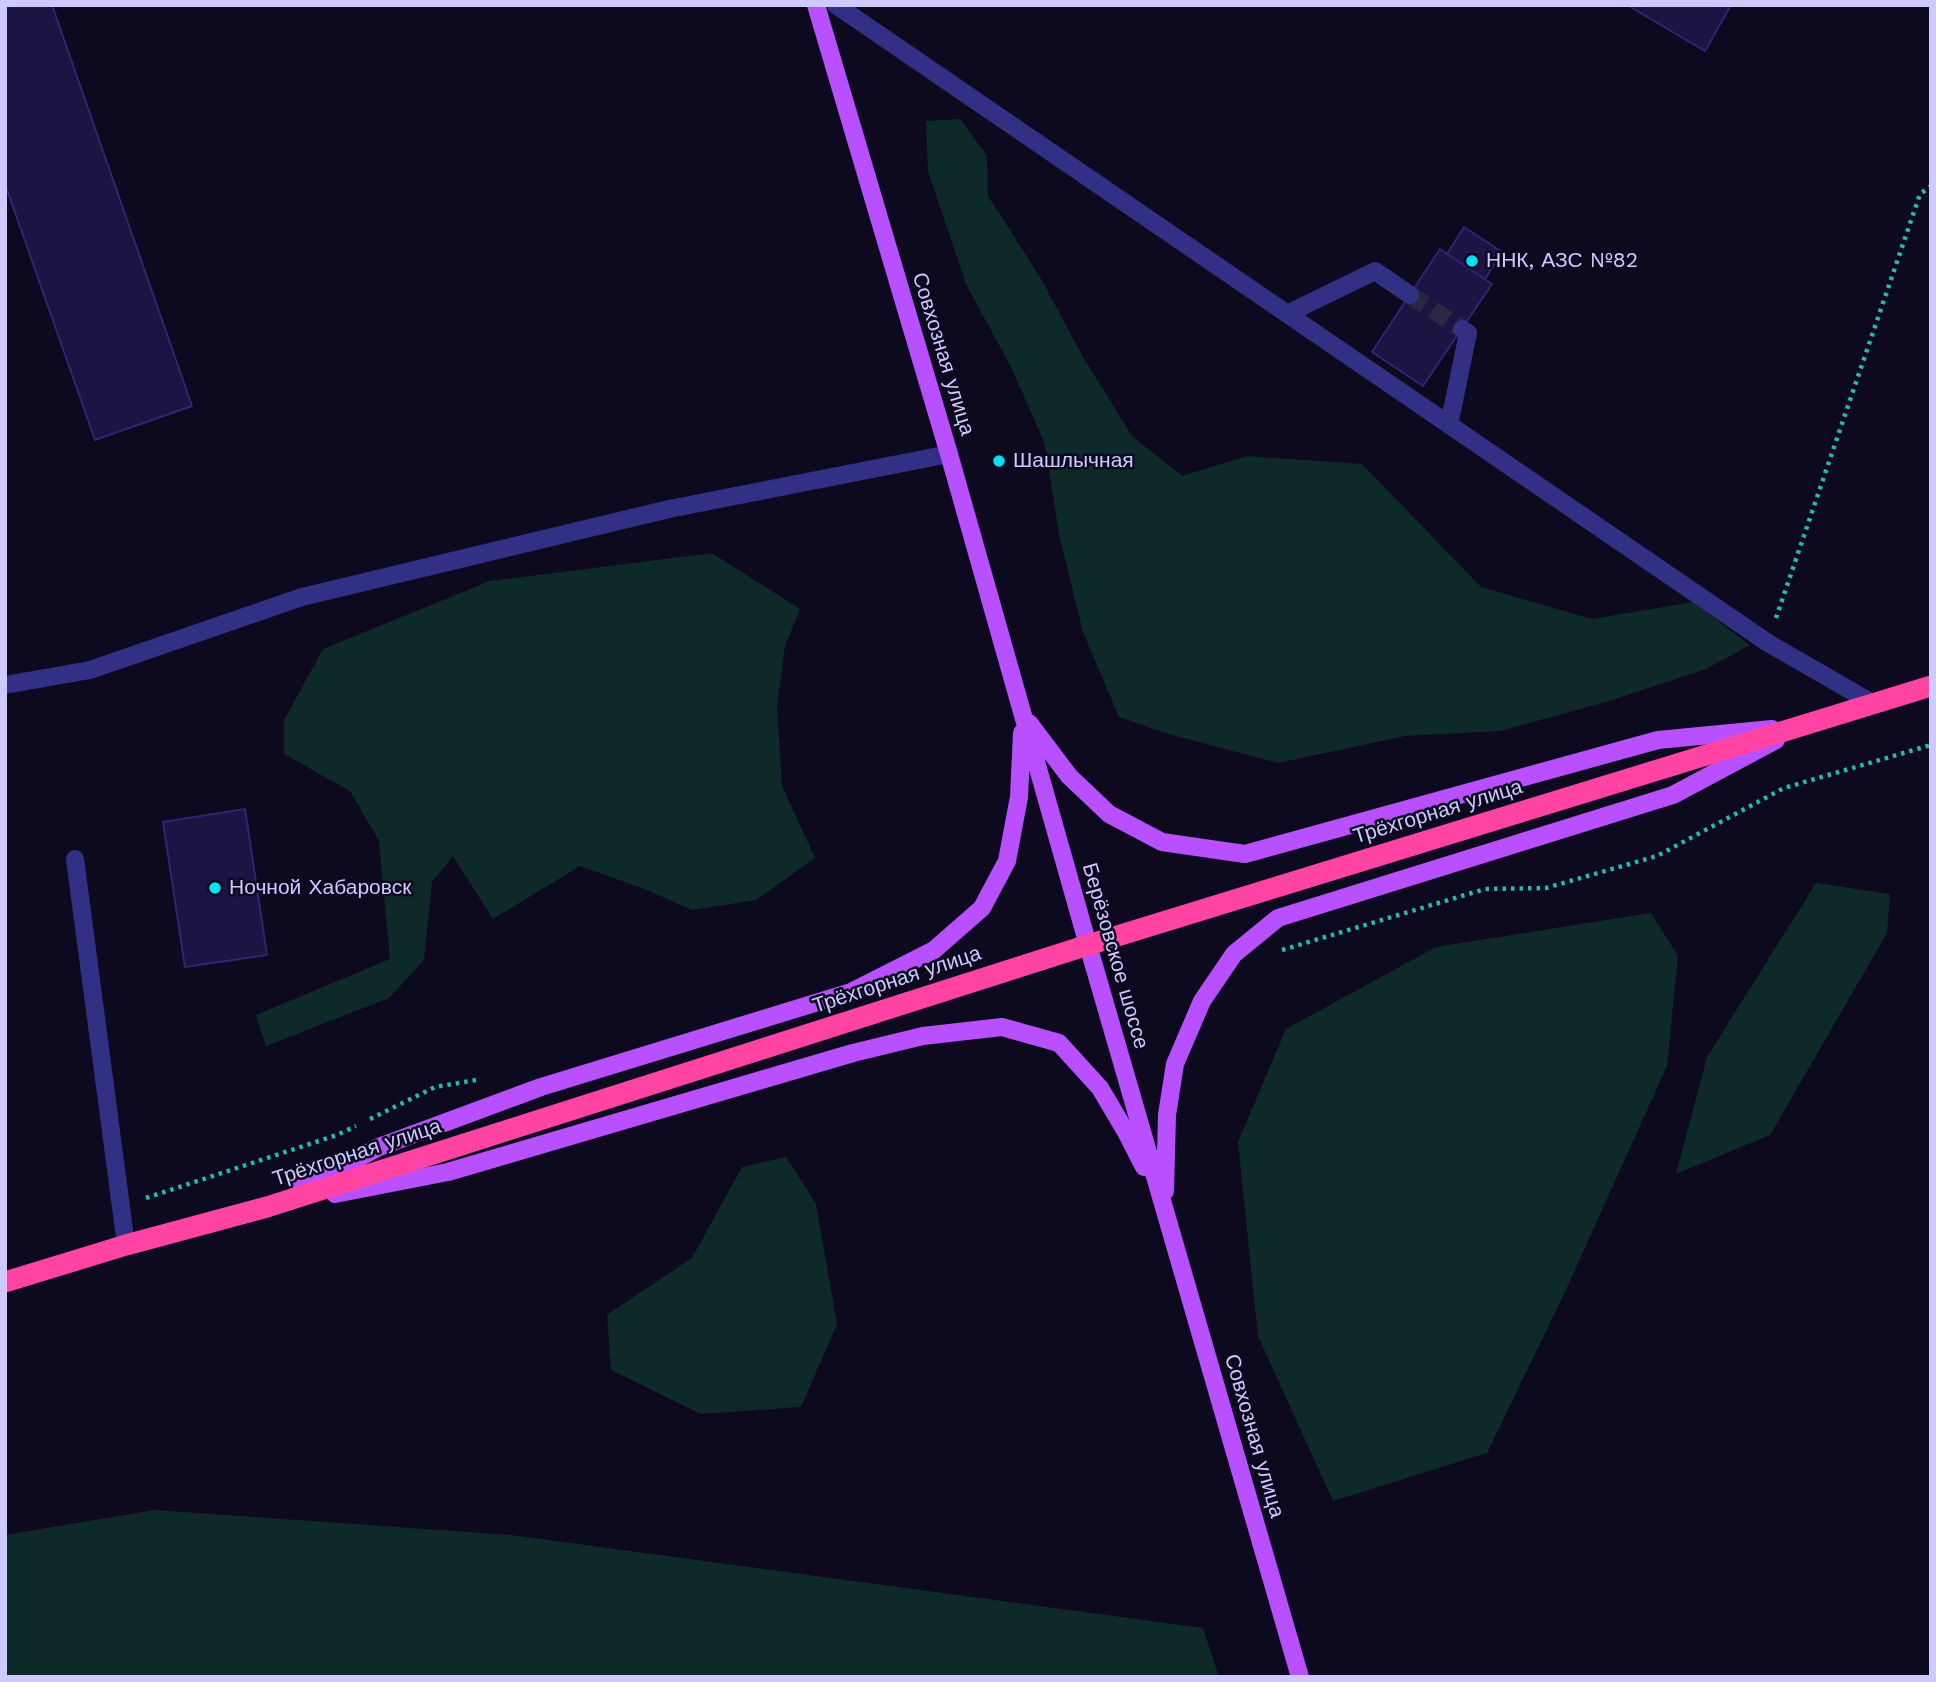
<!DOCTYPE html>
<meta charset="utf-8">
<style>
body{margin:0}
#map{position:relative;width:1936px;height:1682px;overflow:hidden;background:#0d0a20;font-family:"Work Sans",sans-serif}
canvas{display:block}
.frame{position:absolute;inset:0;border:7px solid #cec9ff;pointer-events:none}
</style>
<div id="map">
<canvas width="1936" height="1682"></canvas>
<div class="frame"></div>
</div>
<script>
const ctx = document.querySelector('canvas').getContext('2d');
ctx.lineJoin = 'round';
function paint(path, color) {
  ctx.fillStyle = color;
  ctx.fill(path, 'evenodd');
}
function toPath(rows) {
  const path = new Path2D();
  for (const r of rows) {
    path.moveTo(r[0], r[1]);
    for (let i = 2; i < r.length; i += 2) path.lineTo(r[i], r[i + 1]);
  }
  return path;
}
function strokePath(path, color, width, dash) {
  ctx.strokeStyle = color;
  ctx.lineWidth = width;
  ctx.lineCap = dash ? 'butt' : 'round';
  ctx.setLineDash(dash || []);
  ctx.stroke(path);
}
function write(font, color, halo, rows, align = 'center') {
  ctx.font = font + ' "Work Sans",sans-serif';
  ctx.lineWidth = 5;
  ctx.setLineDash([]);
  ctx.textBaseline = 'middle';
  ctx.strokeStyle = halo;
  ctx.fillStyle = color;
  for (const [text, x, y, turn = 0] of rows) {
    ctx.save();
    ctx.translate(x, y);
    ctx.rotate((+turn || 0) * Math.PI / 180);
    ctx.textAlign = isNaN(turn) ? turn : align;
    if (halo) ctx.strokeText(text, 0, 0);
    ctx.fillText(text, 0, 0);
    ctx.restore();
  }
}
paint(toPath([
 [960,119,987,156,988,196,1040,277,1083,357,1132,436,1182,476,1247,456,1362,464,1481,587,1592,619,1693,602,1750,645,1706,669,1606,702,1500,731,1405,736,1278,763,1165,733,1119,717,1083,632,1059,534,1045,444,1011,367,966,284,928,171,926,121],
 [712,553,800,609,785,646,777,706,782,786,815,858,756,900,692,910,647,890,580,866,493,919,453,856,432,882,424,960,389,998,266,1046,256,1015,390,959,379,841,350,791,284,754,284,720,323,649,490,581],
 [1816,883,1890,894,1887,933,1770,1135,1676,1174,1707,1057],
 [1651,913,1678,956,1667,1066,1564,1294,1487,1453,1333,1501,1258,1336,1238,1142,1286,1029,1436,947],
 [786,1157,816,1204,837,1324,801,1407,701,1414,611,1370,607,1315,692,1258,742,1167],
 [155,1510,511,1535,1203,1628,1219,1677,5,1677,5,1535]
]), '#0d2a28');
const building = toPath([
 [5,5,52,5,192,406,95,440,5,184,5,5],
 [1627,5,1731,5,1705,51,1627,5],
 [1464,227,1502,252,1485,279,1447,254,1464,227],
 [1440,249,1492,284,1423,386,1372,352,1440,249],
 [245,809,267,955,185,967,163,822,245,809]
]);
paint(building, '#1c1443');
strokePath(building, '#312471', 2);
strokePath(toPath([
 [1410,295,1462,329]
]), '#2a2741', 18, [18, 9]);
strokePath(toPath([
 [1776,618,1920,194,1931,186],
 [1282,950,1485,889,1546,888,1657,856,1784,788,1931,745],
 [370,1119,435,1087,476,1080],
 [146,1198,337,1135,356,1126]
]), '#20bcae', 4.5, [3.5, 5]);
strokePath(toPath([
 [836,5,1768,643,1874,704],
 [1287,314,1375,271,1410,295],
 [1449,425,1468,333,1462,329],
 [5,685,90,670,302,597,669,509,949,454],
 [75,859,126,1245]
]), '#313084', 18);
strokePath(toPath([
 [816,5,949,454,1088,945,1300,1677],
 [1029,723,1069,776,1109,814,1162,842,1245,854,1658,740,1772,729],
 [298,1190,379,1147,541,1087,851,992,934,950,982,908,1007,861,1019,797,1022,733],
 [1165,1191,1167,1115,1175,1064,1202,1001,1234,954,1278,918,1673,795,1776,740],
 [335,1194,448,1172,853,1053,923,1036,1002,1027,1059,1043,1100,1088,1126,1132,1144,1167]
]), '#b950ff', 18);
strokePath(toPath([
 [5,1282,126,1245,267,1207,1088,945,1931,686]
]), '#ff44a3', 21);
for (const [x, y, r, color] of [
 [1472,261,7,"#00e2f4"],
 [999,461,7,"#00e2f4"],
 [215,888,7,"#00e2f4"]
]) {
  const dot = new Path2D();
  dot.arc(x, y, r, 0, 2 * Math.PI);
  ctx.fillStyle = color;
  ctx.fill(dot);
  strokePath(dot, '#0d0a20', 2.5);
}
write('21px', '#cec9ff', '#0d0a20', [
 ["ННК, АЗС №82",1486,261],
 ["Шашлычная",1013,461],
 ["Ночной Хабаровск",229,888]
], 'left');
write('21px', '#cec9ff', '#0d0a20', [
 ["Совхозная улица",943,354,73],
 ["Трёхгорная улица",1438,812,-17],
 ["Берёзовское шоссе",1115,956,74],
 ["Трёхгорная улица",897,980,-18],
 ["Трёхгорная улица",357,1153,-18],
 ["Совхозная улица",1254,1436,74]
]);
</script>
